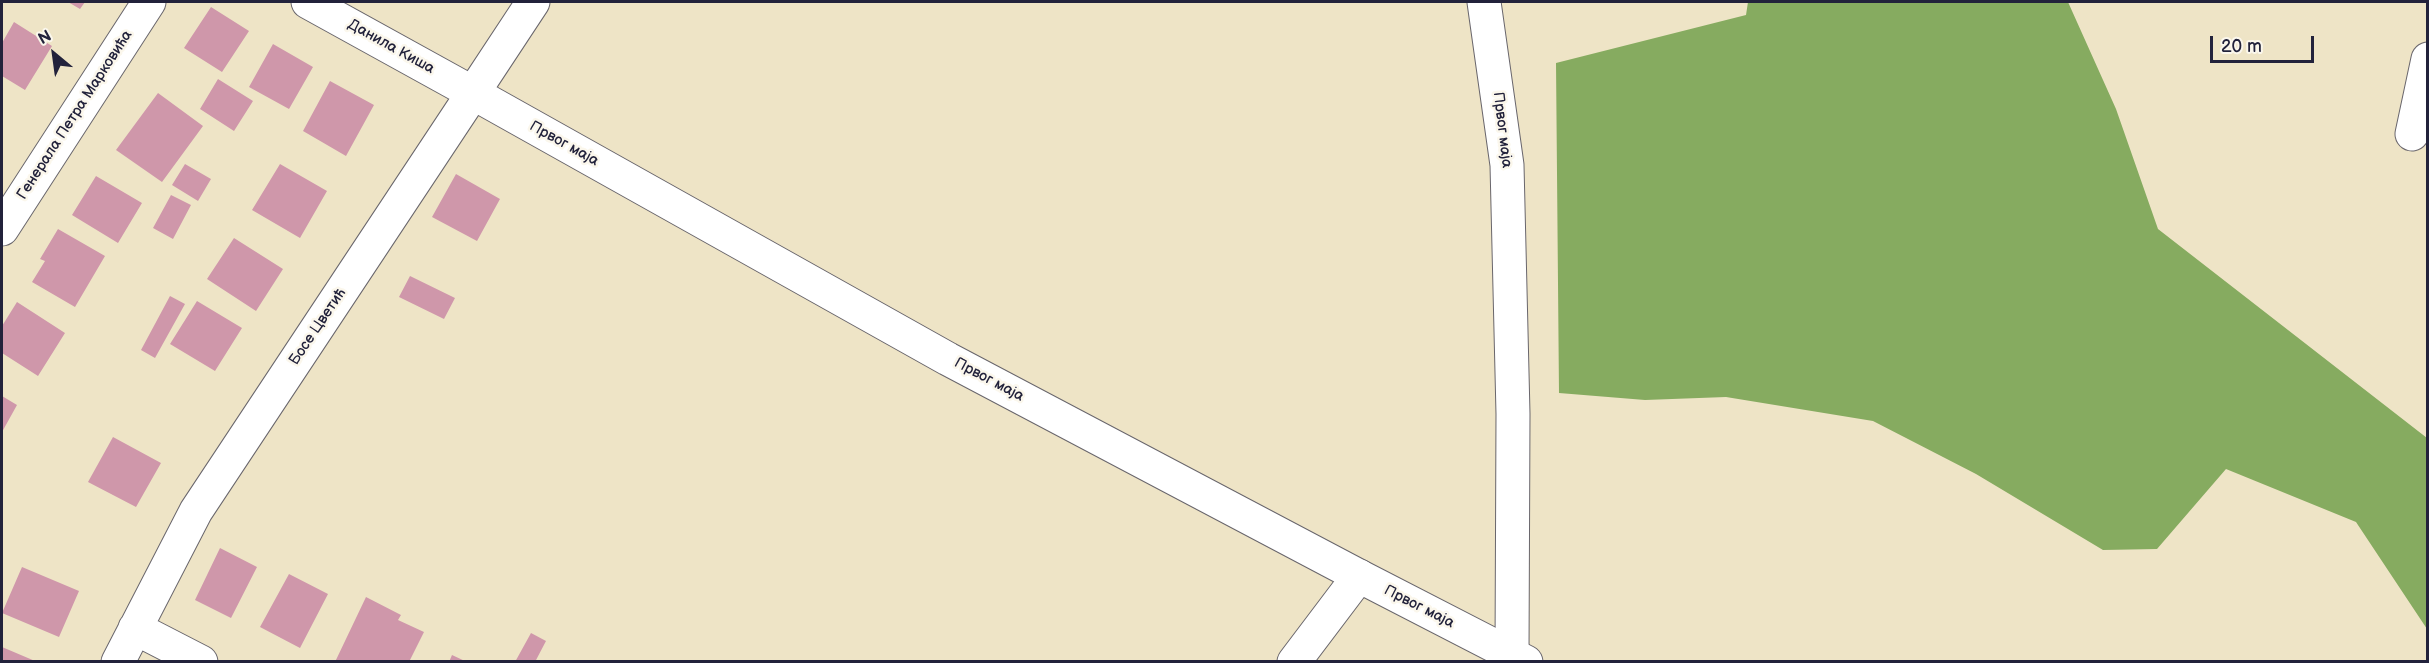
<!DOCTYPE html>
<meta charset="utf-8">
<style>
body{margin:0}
#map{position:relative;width:2429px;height:663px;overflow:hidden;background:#eee4c6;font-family:"Balsamiq Sans",sans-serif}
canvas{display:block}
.frame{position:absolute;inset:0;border:3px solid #22223b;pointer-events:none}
.north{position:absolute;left:24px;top:24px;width:60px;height:60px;-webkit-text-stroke:4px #fbf7ec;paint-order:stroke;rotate:331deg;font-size:16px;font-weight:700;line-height:24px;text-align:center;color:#22223b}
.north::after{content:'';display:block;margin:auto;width:21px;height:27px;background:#22223b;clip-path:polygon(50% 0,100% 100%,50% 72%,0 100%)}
.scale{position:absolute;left:2210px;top:36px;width:104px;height:27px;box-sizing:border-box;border:3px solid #22223b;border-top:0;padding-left:8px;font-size:18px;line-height:21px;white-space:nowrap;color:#22223b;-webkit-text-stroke:4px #fbf7ec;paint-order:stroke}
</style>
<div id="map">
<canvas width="2429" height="663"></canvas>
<div class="frame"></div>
<div class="north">N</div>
<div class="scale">20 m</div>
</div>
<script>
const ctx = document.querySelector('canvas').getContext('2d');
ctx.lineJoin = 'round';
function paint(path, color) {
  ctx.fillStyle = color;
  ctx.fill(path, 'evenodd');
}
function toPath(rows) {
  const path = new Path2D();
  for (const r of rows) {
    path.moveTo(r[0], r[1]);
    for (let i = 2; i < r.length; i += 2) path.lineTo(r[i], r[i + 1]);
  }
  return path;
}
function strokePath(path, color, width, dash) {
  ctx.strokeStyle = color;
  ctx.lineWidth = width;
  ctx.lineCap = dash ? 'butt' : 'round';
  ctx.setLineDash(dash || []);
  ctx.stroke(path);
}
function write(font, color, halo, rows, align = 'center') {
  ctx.font = font + ' "Balsamiq Sans",sans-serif';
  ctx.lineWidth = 5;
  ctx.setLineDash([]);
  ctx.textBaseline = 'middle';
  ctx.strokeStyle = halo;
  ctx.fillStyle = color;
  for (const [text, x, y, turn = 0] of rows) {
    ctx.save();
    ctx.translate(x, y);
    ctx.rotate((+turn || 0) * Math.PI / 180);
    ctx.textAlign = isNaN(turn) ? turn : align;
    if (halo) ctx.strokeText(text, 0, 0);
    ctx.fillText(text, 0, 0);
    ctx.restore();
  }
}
paint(toPath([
 [1748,2,2068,2,2116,109,2158,229,2427,438,2427,629,2356,522,2226,469,2157,549,2103,550,1976,474,1873,421,1726,397,1645,400,1559,393,1556,63,1746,15]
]), '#86ab60');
paint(toPath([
 [68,2,85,2,80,9],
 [211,7,249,31,222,72,184,48],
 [14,22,52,46,25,90,2,76,2,43],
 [273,44,313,67,289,109,249,87],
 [218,79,253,101,234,131,200,109],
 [330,81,374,105,346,156,303,131],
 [158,93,203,126,162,182,116,150],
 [185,164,211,179,198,201,172,185],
 [280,164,327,191,300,238,252,210],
 [456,174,500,199,477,241,432,217],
 [96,176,142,203,118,243,72,215],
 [171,195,191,205,173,239,153,228],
 [58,229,105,256,75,307,32,282,45,261,40,259],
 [234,238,283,269,256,311,207,279],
 [410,276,455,298,444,319,399,297],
 [170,296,185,304,155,358,141,350],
 [197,301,242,328,215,371,170,344],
 [17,302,65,333,38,376,2,353,2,326],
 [2,396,17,405,2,432],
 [113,437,161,463,136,507,88,482],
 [220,548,257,567,231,618,195,600],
 [22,567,79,591,59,637,2,613],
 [289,574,328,594,300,648,260,627],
 [366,597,401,615,398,620,424,632,409,662,335,662],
 [531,633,546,641,535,662,515,662],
 [2,647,35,661,35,662,2,662],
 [452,655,467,662,449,662]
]), '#cf97aa');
const minor = toPath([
 [1484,2,1507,165,1513,414,1512,654],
 [2412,134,2428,59],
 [2,229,149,2],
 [135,628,201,662],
 [118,662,196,511,473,93,308,2],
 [1294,662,1359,576]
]);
const tertiary = toPath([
 [533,2,473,93,948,359,1359,576,1526,662]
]);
strokePath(minor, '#69666c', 35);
strokePath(tertiary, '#69666c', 35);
strokePath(minor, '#fff', 33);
strokePath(tertiary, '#fff', 33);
write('15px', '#22223b', '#fbf7ec', [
 ["Данила Киша",391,47,29],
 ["Генерала Петра Марковића",75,115,-57],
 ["Првог маја",1502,130,83],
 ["Првог маја",564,144,29],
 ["Босе Цветић",318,327,-56],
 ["Првог маја",989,380,28],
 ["Првог маја",1419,607,27]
]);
</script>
